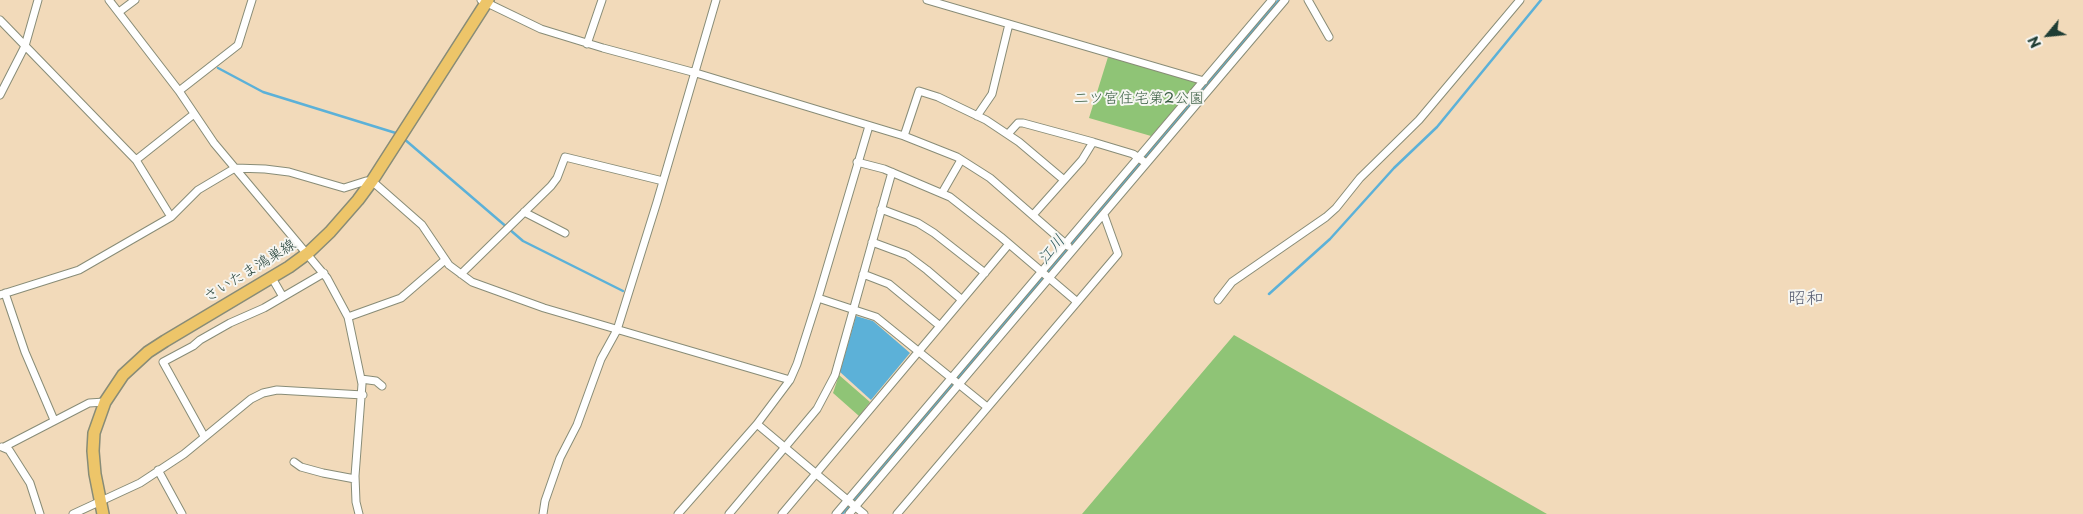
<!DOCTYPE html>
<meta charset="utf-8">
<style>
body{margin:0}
#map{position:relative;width:2083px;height:514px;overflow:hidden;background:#f2daba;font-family:"Playpen Sans",sans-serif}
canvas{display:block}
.north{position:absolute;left:2023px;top:10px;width:50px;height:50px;-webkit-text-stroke:4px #f6f6f2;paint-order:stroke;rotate:242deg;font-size:14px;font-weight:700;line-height:20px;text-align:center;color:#1f3d34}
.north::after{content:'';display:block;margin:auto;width:18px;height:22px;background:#1f3d34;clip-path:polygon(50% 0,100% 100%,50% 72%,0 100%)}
</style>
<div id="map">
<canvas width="2083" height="514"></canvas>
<div class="north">N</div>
</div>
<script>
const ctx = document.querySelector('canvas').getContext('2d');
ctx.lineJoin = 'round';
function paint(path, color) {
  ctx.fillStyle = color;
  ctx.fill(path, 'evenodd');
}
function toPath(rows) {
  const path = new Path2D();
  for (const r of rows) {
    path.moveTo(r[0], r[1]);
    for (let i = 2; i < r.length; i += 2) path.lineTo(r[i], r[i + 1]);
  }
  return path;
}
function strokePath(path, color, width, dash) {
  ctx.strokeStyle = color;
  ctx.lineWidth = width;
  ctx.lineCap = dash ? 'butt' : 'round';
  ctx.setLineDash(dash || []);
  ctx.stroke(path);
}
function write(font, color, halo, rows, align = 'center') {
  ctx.font = font + ' "Playpen Sans","Klee One",sans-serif';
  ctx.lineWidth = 4;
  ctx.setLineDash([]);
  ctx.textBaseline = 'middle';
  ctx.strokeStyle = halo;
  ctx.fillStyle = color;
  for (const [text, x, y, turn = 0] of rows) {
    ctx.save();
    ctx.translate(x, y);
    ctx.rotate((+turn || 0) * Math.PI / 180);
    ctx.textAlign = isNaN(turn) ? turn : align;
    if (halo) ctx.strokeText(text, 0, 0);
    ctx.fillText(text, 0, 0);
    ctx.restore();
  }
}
paint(toPath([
 [1108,57,1198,82,1151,136,1089,118],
 [1234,335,1547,514,1082,514],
 [839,375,870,402,859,416,833,393]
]), '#8fc476');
paint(toPath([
 [856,316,873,321,910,353,871,400,840,372]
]), '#5cb1d8');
strokePath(toPath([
 [218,68,263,92,399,134],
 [403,138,523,241,623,291],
 [1269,294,1330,239,1394,168,1437,127,1541,0],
 [842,514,1279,0]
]), '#5cb1d8', 2.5);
const street = toPath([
 [109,0,179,91,214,143,327,278,348,317,362,384,355,476,356,502,359,514],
 [481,0,541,29,603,48,696,73,904,136,957,157,990,178,1068,246],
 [927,0,1204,81],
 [1308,0,1329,37],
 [119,12,135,0],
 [0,20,136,160,171,217],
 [587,44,602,0],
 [179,91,238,45,252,0],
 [0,95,25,46,38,0],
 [977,116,992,94,1009,24],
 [1008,134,1018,123,1023,123,1093,142],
 [904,136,919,91,938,97,986,120,1019,142,1064,180],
 [136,160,194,114],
 [857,162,884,169,950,197,1001,237,1076,301],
 [942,193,961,160],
 [881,209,918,223,934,233,985,273],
 [524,212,565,233],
 [1033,215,1082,160,1093,142,1133,154,1146,163],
 [872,242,907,255,927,270,962,300],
 [461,274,551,186,557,178,565,157,663,181],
 [863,274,889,284,940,326],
 [272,278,283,297],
 [5,293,25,352,54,420],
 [0,295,79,270,171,217,198,190,235,168,265,169,289,172,344,188,366,181,372,181,422,225,449,265,472,282,544,308,790,380],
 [818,298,876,317,987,407],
 [1218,300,1232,282,1326,217,1336,208,1360,178,1419,120,1520,0],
 [348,317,401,298,445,260],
 [361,379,376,381,382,386],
 [757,424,864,514],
 [204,436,163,362,193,346,200,340,230,323,264,308,324,273],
 [2,447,9,450,30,483,40,514],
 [4,447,89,403,105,402],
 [294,462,301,467,323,473,355,479],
 [158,470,182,514],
 [73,514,140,483,184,454,251,399,263,393,277,390,363,395],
 [543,514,545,501,560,458,577,425,601,359,617,330,657,202,716,0],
 [678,514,757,424,790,380,797,364,818,298,869,126],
 [729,514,817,409,835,375,892,172],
 [782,514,1009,244],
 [836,514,1272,0],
 [849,514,1285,0],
 [897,514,1118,254,1104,215]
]);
const primary = toPath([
 [103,514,95,474,93,451,94,433,105,402,123,375,148,352,165,341,289,267,308,253,330,232,358,200,372,181,488,0]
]);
strokePath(street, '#888c77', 9);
strokePath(primary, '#888c77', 14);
strokePath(street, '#fff', 7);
strokePath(primary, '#edc569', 11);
write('15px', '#3b5f44', '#f6f6f2', [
 ["二ツ宮住宅第2公園",1139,99]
]);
write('15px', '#1f3d34', '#f6f6f2', [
 ["さいたま鴻巣線",250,271,-32]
]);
write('italic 16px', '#2e5a5d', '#f6f6f2', [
 ["江川",1052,250,-50]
]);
write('18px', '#595f73', '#f6f6f2', [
 ["昭和",1806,299]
]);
</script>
